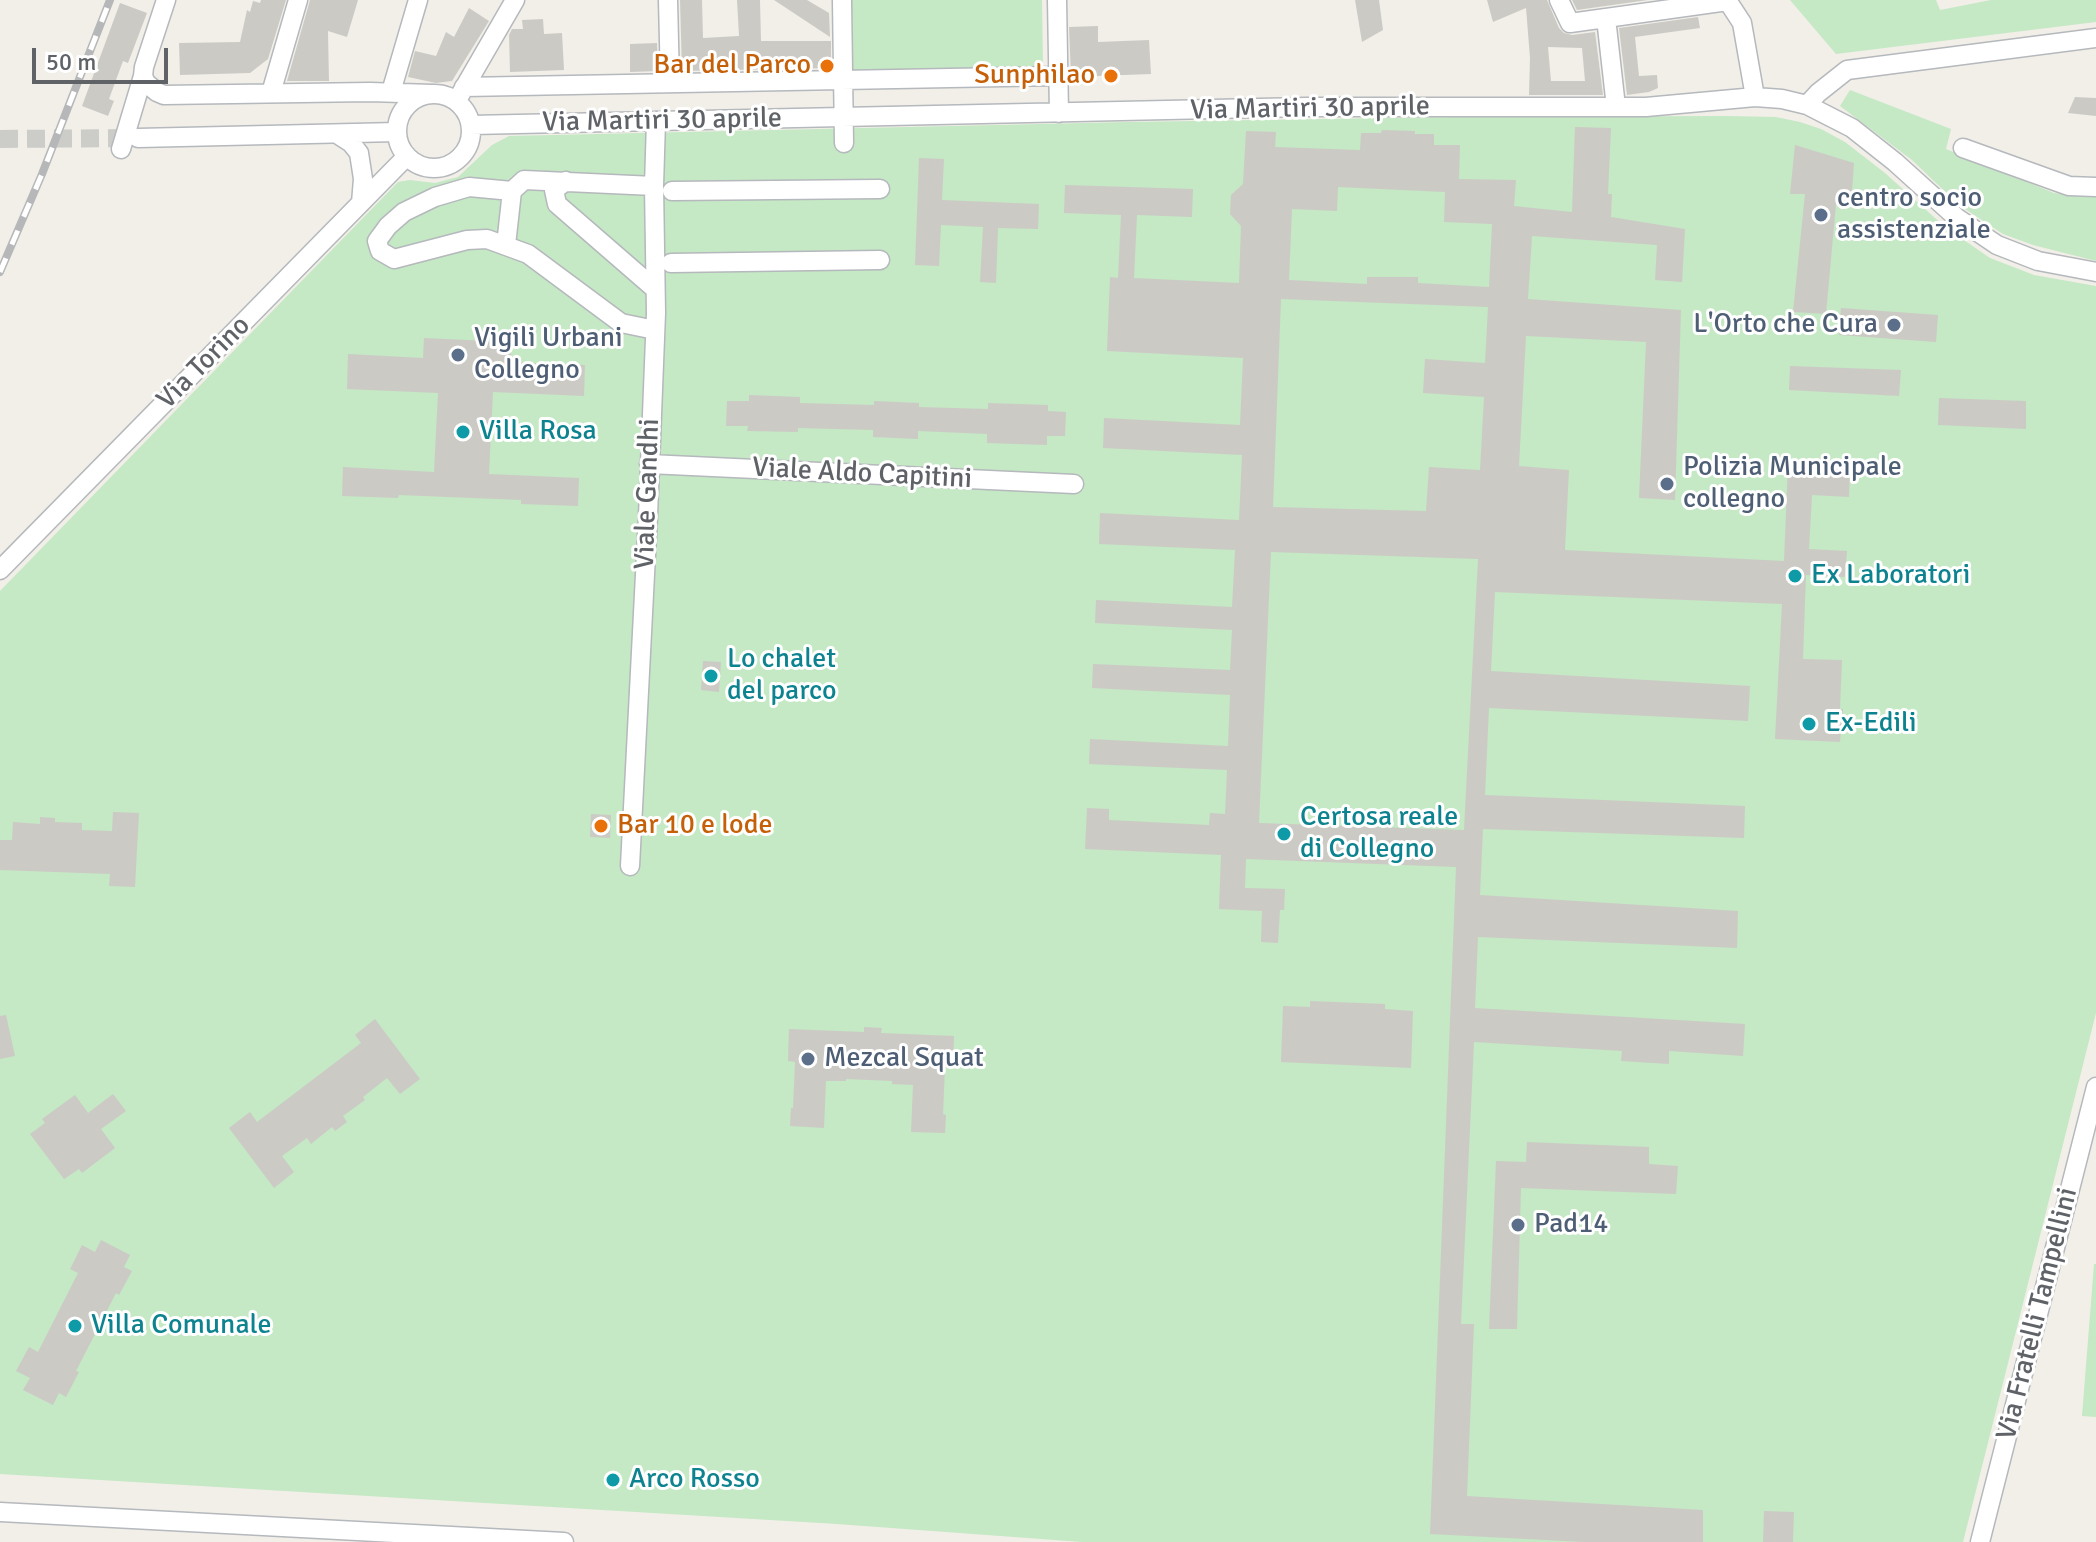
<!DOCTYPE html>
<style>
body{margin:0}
#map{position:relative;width:2096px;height:1542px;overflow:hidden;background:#f1efe8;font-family:Signika,sans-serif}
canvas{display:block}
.scale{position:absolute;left:32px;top:48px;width:136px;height:36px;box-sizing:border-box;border:4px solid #5f6368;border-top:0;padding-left:10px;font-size:24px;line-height:28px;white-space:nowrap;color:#5f6368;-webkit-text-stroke:6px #fff;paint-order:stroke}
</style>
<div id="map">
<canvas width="2096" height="1542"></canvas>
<div class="scale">50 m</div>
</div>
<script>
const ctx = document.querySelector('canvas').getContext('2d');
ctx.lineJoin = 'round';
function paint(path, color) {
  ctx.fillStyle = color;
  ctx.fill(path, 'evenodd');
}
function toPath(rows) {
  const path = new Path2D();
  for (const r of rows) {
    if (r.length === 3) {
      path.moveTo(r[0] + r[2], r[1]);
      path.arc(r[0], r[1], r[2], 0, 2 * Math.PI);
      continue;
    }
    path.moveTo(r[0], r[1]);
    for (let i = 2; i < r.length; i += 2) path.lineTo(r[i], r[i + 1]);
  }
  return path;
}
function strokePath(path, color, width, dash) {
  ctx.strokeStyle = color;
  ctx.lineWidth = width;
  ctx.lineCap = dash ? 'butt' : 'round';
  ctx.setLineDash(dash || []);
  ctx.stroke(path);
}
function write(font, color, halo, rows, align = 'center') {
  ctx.font = font + ' Signika,sans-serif';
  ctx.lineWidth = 6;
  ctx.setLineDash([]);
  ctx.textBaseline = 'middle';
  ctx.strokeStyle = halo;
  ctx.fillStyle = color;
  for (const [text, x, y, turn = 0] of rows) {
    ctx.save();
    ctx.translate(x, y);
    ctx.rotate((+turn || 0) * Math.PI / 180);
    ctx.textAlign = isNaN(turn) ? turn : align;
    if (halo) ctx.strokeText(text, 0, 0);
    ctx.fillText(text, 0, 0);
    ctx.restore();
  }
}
paint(toPath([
 [851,0,1042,0,1043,68,853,71],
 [1790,0,1936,0,1940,10,1991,0,2096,0,2096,22,1836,54],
 [1850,90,1951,129,1946,149,2054,193,2096,197,2096,261,2033,245,2003,234,1959,205,1912,160,1840,106],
 [1727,116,1776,117,1800,122,1821,129,1845,142,1885,173,1945,227,1990,258,2034,275,2096,286,2096,1013,1963,1542,1082,1542,837,1524,0,1474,0,591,398,182,410,180,435,183,458,177,492,145,509,136,1128,122,1449,117],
 [2094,1264,2096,1264,2096,1417,2082,1416]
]), '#c5e8c5');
paint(toPath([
 [261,0,286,0,268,59,250,73,180,75,179,43,240,42,247,10,250,12,253,1,260,3],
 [310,0,358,0,347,37,328,31,329,81,287,81],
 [680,0,702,0,703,38,739,36,737,0,760,0,761,41,831,41,831,68,682,71],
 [774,0,807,0,829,13,830,37],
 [1355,0,1379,0,1383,30,1362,42],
 [1487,0,1547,0,1559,28,1564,33,1572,35,1595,32,1603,95,1529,95,1530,58,1526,8,1493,22],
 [1548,47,1582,48,1585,81,1551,81],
 [1572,0,1648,0,1577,10],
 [120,3,147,13,128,63,123,61,109,99,114,101,108,116,82,106],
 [469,8,489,21,452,81,436,83,408,77,415,51,436,56,446,32,454,37],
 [1698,17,1700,28,1635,37,1639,76,1657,75,1658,88,1649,92,1627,95,1619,28],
 [543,19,544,34,562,33,564,70,510,72,509,35,512,29,523,29,522,20],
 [1098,26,1098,42,1149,40,1151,74,1071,77,1069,27],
 [657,43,658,71,630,72,630,44],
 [2075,97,2096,98,2096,116,2068,113],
 [1575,127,1611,128,1608,194,1612,194,1611,217,1685,229,1682,282,1655,280,1657,245,1532,236,1528,299,1681,310,1675,500,1639,498,1646,342,1526,336,1519,466,1569,470,1565,550,1784,561,1788,465,1850,469,1849,497,1812,495,1809,549,1847,551,1845,577,1806,575,1803,659,1842,660,1840,709,1843,709,1840,742,1775,739,1782,604,1495,592,1491,671,1750,686,1748,721,1489,708,1485,795,1745,806,1744,838,1483,829,1480,895,1738,911,1737,948,1478,937,1475,1008,1745,1024,1743,1056,1669,1051,1669,1064,1621,1061,1622,1051,1474,1042,1461,1324,1474,1324,1467,1496,1703,1510,1703,1542,1584,1542,1430,1534,1456,867,1246,859,1245,888,1285,889,1284,910,1280,910,1278,943,1261,942,1262,911,1219,909,1221,855,1085,849,1087,808,1109,809,1109,820,1209,825,1210,813,1225,814,1227,770,1089,764,1090,739,1228,746,1230,695,1092,688,1093,664,1230,670,1232,630,1095,623,1096,600,1232,607,1235,550,1099,544,1100,513,1239,520,1242,455,1103,448,1104,418,1240,425,1243,358,1107,351,1110,277,1118,278,1121,215,1064,213,1065,185,1193,189,1192,217,1137,215,1134,278,1239,283,1241,226,1230,214,1231,195,1243,184,1246,131,1276,132,1275,147,1360,150,1361,133,1381,133,1382,130,1415,131,1415,134,1434,134,1434,145,1460,145,1459,179,1516,180,1514,206,1572,212],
 [1338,187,1445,192,1444,222,1492,224,1489,287,1418,283,1418,277,1367,277,1367,284,1289,280,1292,209,1337,211],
 [1281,299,1488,307,1485,363,1425,359,1423,393,1484,397,1480,470,1429,467,1426,511,1273,507],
 [1271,552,1478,559,1464,830,1259,823],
 [1795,145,1854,163,1851,206,1836,204,1826,314,1793,312,1805,194,1790,194],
 [919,158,944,159,942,200,1039,204,1038,229,998,228,996,283,980,282,983,227,941,225,939,266,915,265],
 [1841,308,1938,315,1936,342,1839,335],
 [424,338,511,342,511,362,585,365,584,396,493,392,489,474,579,478,578,506,521,504,521,500,399,495,398,498,342,496,343,467,434,472,438,393,347,389,348,354,423,358],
 [1790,366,1901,370,1899,396,1789,390],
 [749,395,800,397,800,403,874,405,874,401,919,403,919,407,988,409,988,403,1048,405,1048,411,1066,412,1065,436,1047,436,1047,445,987,443,987,434,918,431,918,439,873,437,873,430,798,428,798,432,747,431,748,426,726,426,727,401,749,401],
 [1939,398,2026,401,2026,429,1938,425],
 [703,661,721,662,719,692,701,690],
 [113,812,139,813,135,887,109,886,110,874,0,870,0,840,12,840,13,822,40,824,40,817,55,818,55,822,82,823,82,830,112,831],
 [591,814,611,815,610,838,590,837],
 [1310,1001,1385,1004,1385,1009,1413,1011,1411,1068,1281,1062,1283,1006,1310,1007],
 [6,1015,15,1056,0,1059,0,1016],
 [375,1019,420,1079,400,1094,387,1078,363,1097,365,1100,343,1116,347,1122,335,1131,332,1127,311,1144,307,1138,282,1156,294,1172,274,1188,229,1128,250,1112,257,1122,361,1043,355,1035],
 [864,1027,882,1028,881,1033,954,1036,953,1068,945,1068,943,1114,946,1115,945,1133,911,1132,913,1085,892,1084,892,1081,846,1079,846,1081,826,1081,824,1128,790,1126,791,1108,793,1108,795,1062,788,1061,789,1029,864,1032],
 [113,1094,126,1111,101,1129,115,1148,82,1173,79,1169,64,1179,30,1134,45,1123,42,1119,75,1095,88,1113],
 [1527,1142,1649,1147,1649,1164,1678,1166,1676,1194,1521,1188,1517,1329,1489,1329,1496,1161,1526,1162],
 [101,1240,130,1255,124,1267,132,1271,119,1295,116,1293,76,1371,79,1372,66,1397,59,1393,53,1405,23,1390,30,1378,16,1371,29,1347,38,1352,78,1273,70,1269,82,1245,95,1252],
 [1764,1511,1794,1512,1793,1542,1763,1542]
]), '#cccac5');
strokePath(toPath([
 [0,139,138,138]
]), '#ccccc8', 18, [18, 9]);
const minor = toPath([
 [166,0,144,67,143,76,146,83,157,92,164,95,370,92,432,94],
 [668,0,670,83],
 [842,0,844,143],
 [1057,0,1059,113],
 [1559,0,1570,23,1728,1],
 [1727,0,1742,23,1755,97],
 [1606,18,1616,107],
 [464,87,1058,76],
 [391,92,418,0],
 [271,93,298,0],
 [434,131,37],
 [460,95,515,0],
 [1807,105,1818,93,1847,70,2096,38],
 [471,125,1306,107,1646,107,1755,97,1782,99,1807,105,1852,128,1895,162,1957,218,1997,245,2038,261,2096,272],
 [337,134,351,143,359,153,363,179,361,203],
 [138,138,397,132],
 [1963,148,2069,186,2096,187],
 [121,149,143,76],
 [566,181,554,190,557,204,655,289],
 [512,191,469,187,435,197,404,212,388,226,377,241,380,251,394,259,467,240,487,239,528,254,621,323,655,330],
 [672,191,880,189],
 [506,245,512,191,524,180,654,186],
 [671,263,880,260],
 [649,464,1074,484],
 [0,570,407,156],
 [630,866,648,516,656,313,654,186,656,121],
 [0,1512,564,1542],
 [1980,1542,2096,1087]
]);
strokePath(minor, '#b5b8bc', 21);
strokePath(minor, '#fff', 18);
const rail = toPath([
 [0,272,42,174,110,0]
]);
strokePath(rail, '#b6b7b8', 8);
strokePath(rail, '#fff', 5, [15]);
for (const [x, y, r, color] of [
 [827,66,8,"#e8710a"],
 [1111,76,8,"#e8710a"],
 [1821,215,8,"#5c6f8a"],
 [1894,325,8,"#5c6f8a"],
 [458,355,8,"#5c6f8a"],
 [463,432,8,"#0f9aa8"],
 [1667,484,8,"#5c6f8a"],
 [1795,576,8,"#0f9aa8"],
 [711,676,8,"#0f9aa8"],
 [1809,724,8,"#0f9aa8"],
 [601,826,8,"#e8710a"],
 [1284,834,8,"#0f9aa8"],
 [808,1059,8,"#5c6f8a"],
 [1518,1225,8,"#5c6f8a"],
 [75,1326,8,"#0f9aa8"],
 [613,1480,8,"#0f9aa8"]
]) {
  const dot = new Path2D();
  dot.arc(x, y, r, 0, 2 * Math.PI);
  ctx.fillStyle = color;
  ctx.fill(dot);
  strokePath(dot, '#fff', 3);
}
write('28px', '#c56008', '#fff', [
 ["Bar del Parco",811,66],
 ["Sunphilao",1095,76],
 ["Bar 10 e lode",617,826,"left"]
], 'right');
write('28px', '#5f6368', '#fff', [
 ["Via Martiri 30 aprile",1310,109,-1],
 ["Via Martiri 30 aprile",662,121,-1],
 ["Via Torino",204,363,-45],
 ["Viale Aldo Capitini",862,474,3],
 ["Viale Gandhi",648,494,-88],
 ["Via Fratelli Tampellini",2038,1314,-76]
]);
write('28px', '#4e5e75', '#fff', [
 ["centro socio",1837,199],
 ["assistenziale",1837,231],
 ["L'Orto che Cura",1878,325,"right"],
 ["Vigili Urbani",474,339],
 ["Collegno",474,371],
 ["Polizia Municipale",1683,468],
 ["collegno",1683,500],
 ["Mezcal Squat",824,1059],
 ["Pad14",1534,1225]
], 'left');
write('28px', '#0d838f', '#fff', [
 ["Villa Rosa",479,432],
 ["Ex Laboratori",1811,576],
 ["Lo chalet",727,660],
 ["del parco",727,692],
 ["Ex-Edili",1825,724],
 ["Certosa reale",1300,818],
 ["di Collegno",1300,850],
 ["Villa Comunale",91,1326],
 ["Arco Rosso",629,1480]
], 'left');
</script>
